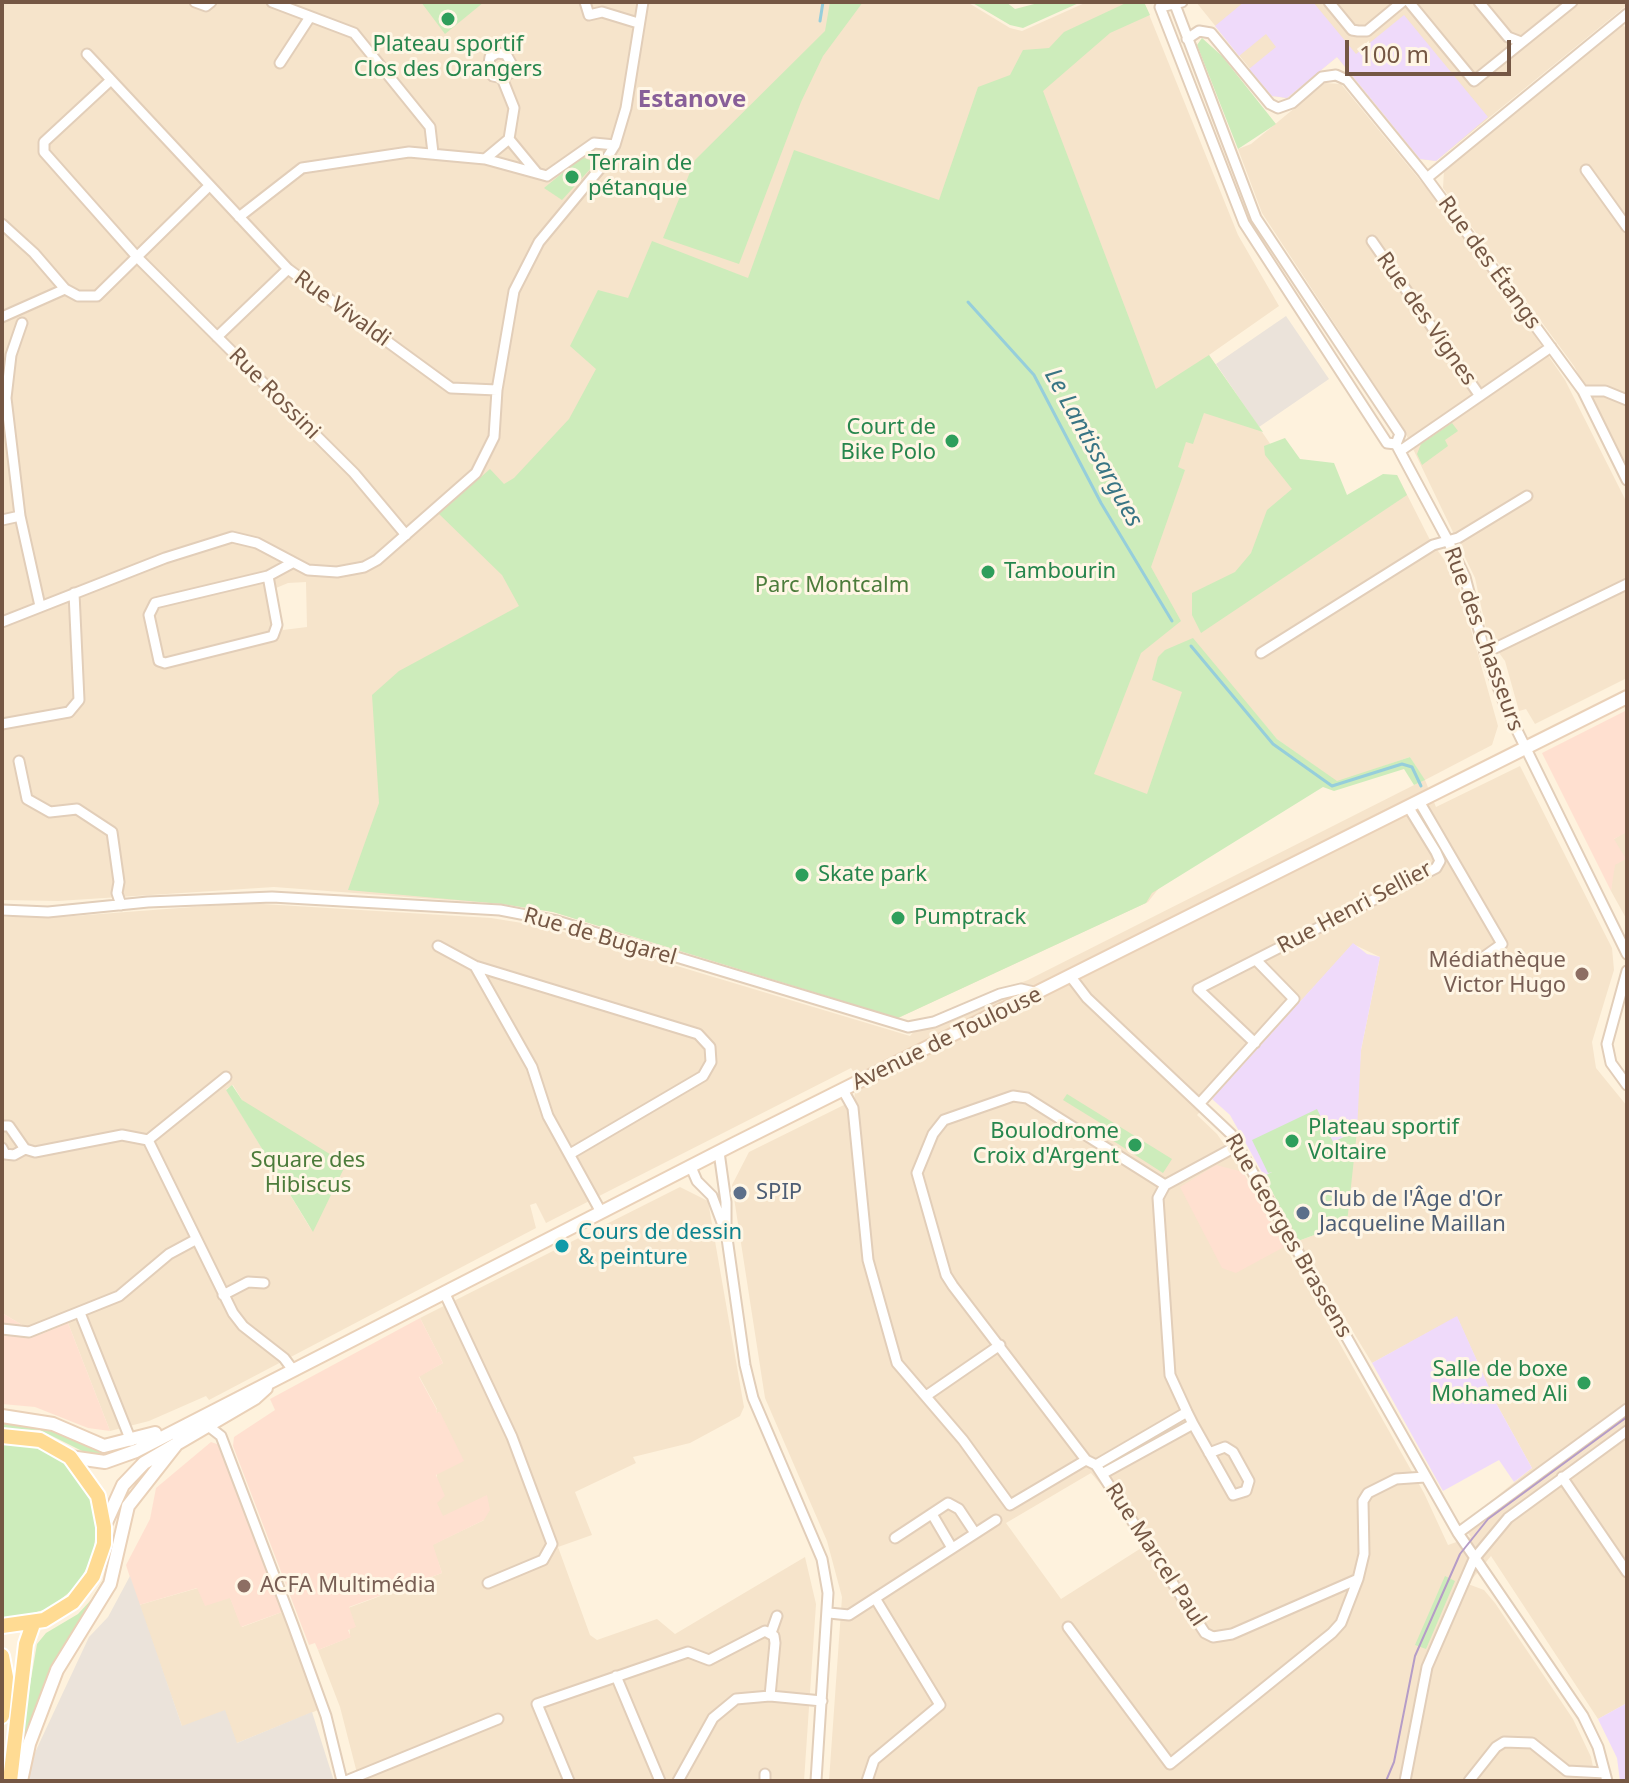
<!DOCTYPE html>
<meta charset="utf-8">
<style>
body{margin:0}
#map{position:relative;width:1629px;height:1783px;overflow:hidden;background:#fef2dd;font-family:"Noto Sans",sans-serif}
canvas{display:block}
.frame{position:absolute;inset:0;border:4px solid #755744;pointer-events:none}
.scale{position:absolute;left:1345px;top:40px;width:166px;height:36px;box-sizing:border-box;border:4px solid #755744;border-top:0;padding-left:10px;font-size:24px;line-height:28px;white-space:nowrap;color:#755744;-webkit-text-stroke:6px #fff6e5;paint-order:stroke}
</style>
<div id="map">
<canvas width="1629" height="1783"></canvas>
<div class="frame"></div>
<div class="scale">100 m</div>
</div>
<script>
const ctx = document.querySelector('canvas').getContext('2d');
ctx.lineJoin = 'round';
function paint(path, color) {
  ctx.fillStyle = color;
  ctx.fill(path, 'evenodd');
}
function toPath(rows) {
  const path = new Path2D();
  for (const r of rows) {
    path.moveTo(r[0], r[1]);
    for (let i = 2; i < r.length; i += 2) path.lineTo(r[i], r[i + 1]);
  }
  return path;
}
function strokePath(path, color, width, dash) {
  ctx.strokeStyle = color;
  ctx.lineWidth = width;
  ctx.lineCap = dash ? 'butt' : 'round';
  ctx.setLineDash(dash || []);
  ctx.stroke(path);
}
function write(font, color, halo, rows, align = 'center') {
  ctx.font = font + ' "Noto Sans",sans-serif';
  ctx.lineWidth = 6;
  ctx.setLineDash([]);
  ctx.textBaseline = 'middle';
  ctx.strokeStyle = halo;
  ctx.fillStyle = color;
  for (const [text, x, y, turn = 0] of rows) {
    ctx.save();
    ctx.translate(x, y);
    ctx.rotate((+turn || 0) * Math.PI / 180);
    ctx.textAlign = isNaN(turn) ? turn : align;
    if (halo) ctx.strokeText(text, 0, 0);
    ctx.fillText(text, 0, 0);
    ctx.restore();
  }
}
paint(toPath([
 [2,2,967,2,1010,28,1022,31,1087,2,1144,2,1238,235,1279,306,1209,355,1324,522,1397,475,1430,540,1456,576,1498,726,1492,745,1425,780,1436,807,1520,766,1612,948,1614,970,1592,1042,1596,1068,1627,1106,1627,1703,1598,1719,1491,1556,1468,1584,1484,1590,1495,1603,1573,1719,1591,1757,1596,1781,829,1781,842,1597,827,1541,765,1398,732,1185,749,1152,854,1100,857,1077,851,1068,546,1223,536,1203,530,1205,536,1228,209,1400,206,1396,149,1421,110,1431,68,1323,39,1335,2,1313,2,917,60,917,246,903,491,918,547,927,910,1036,926,1018,1028,980,1424,780,1410,757,1337,782,1277,739,1250,708,1270,747,1148,902,898,1018,553,912,502,904,274,887,58,901,2,900],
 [306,582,307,627,283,630,276,588,288,583],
 [1353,944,1380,957,1361,1050,1347,1223,1298,1241,1372,1363,1457,1317,1496,1403,1532,1468,1461,1525,1471,1537,1448,1545,1424,1493,1243,1172,1217,1134,1197,1115],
 [233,1085,242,1100,312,1231,226,1089],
 [1091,1473,1128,1516,1146,1545,1061,1599,1006,1523],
 [1196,2,1627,2,1627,5,1436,161,1420,159,1337,57,1287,98,1272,96],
 [1622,24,1627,29,1627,466,1574,366,1443,188,1444,170],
 [1325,83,1341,84,1428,190,1532,332,1565,380,1627,503,1627,678,1535,724,1526,709,1519,711,1505,661,1488,638,1475,578,1403,428,1262,213,1238,149,1251,144],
 [1627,831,1627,920,1611,891,1614,839],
 [680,1187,708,1201,744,1407,740,1416,690,1443,633,1457,636,1463,575,1492,592,1535,558,1547,590,1635,597,1640,657,1619,675,1634,805,1557,816,1604,804,1781,359,1781,340,1707,318,1650,350,1637,348,1608,442,1573,432,1545,484,1520,442,1517,436,1503,439,1412,436,1414,437,1409,419,1376,443,1363,420,1318],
 [198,1588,230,1597,242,1627,282,1612,318,1710,237,1743,182,1726,139,1605]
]), '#f6e4cb');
paint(toPath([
 [1627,710,1627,832,1614,839,1626,859,1615,865,1611,891,1542,753],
 [1216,1165,1243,1172,1284,1247,1236,1273,1222,1268,1180,1187],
 [2,1313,39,1335,68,1323,110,1431,88,1428,35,1407,2,1404],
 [420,1318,443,1363,419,1377,437,1410,436,1413,440,1412,464,1461,436,1475,445,1496,437,1503,443,1516,487,1495,490,1510,484,1520,433,1545,442,1573,349,1607,356,1627,348,1630,351,1637,318,1650,315,1643,309,1645,233,1446,234,1437,275,1410,270,1399],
 [211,1442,220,1445,282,1612,241,1627,230,1598,205,1606,197,1588,139,1605,126,1565,150,1519,156,1488]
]), '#ffe0d0');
paint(toPath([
 [1286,316,1329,379,1259,427,1216,364],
 [130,1576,182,1726,225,1710,237,1743,312,1712,334,1781,29,1781,31,1761,89,1637,108,1617]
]), '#ebe3da');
paint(toPath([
 [1244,2,1313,2,1356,54,1404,15,1488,117,1436,161,1420,159,1337,57,1287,98,1272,96,1249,69,1276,47,1266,34,1239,56,1215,26],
 [1353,943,1367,954,1380,957,1361,1050,1357,1131,1264,1176,1230,1115,1212,1099],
 [1457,1316,1496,1403,1532,1468,1514,1482,1499,1460,1443,1491,1372,1363],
 [1627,1703,1627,1781,1620,1781,1617,1758,1598,1719]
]), '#efdafa');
paint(toPath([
 [421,2,484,2,445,34],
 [830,2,863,2,823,56,801,102,739,264,663,238,695,160,825,31],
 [971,2,1006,2,1015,9,1042,2,1081,2,1023,28,1010,25],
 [1128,2,1144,2,1150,15,1110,33,1043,91,1156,389,1209,355,1263,432,1204,413,1193,444,1186,442,1178,467,1185,470,1151,567,1181,621,1141,653,1094,774,1147,794,1182,692,1152,680,1158,657,1165,650,1193,638,1277,739,1337,781,1410,757,1425,780,1414,785,1404,769,1334,791,1323,787,1152,893,1146,903,898,1018,553,912,502,904,348,890,379,803,372,695,399,671,519,606,502,575,439,514,490,469,504,484,514,478,569,419,596,369,570,346,598,290,628,298,652,241,748,278,794,150,939,200,978,87,1010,75,1023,50,1049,48,1064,32],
 [1202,38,1222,56,1276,124,1238,149,1197,45],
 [582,157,592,161,592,167,562,200,544,188],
 [1452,423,1458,431,1445,440,1448,446,1422,465,1417,454,1421,444],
 [1285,438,1300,459,1334,463,1347,495,1383,474,1397,475,1407,495,1201,633,1192,615,1192,593,1235,572,1251,553,1267,510,1292,489,1265,455,1264,446],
 [232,1085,242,1100,346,1164,313,1232,226,1090],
 [1067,1094,1172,1159,1163,1173,1098,1131,1102,1124,1063,1100],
 [1317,1109,1333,1142,1357,1131,1347,1223,1298,1241,1264,1176,1272,1172,1268,1173,1252,1140],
 [2,1419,27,1420,67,1436,130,1447,112,1456,90,1455,40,1430,2,1429],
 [2,1442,35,1446,65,1462,87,1489,97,1522,93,1556,77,1586,50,1608,17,1618,2,1618],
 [113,1564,23,1756,18,1755,37,1644,46,1633,78,1614,91,1600],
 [1445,1576,1455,1581,1426,1649,1415,1645]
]), '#cdecbb');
strokePath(toPath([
 [820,21,823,2],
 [968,302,1034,375,1101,503,1172,621],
 [1191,646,1273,744,1332,786,1402,764,1412,767,1421,786]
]), '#96cedb', 3);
const street = toPath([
 [195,2,206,6,211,2],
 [272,2,354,33,430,127,433,153],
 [585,2,589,15,602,12,638,23],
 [1174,2,1256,218,1400,434,1396,444],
 [1182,2,1160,7,1244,223,1387,443,1396,444,1447,539,1465,577,1485,653,1506,708,1627,954],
 [1329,2,1352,30,1358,31,1367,31,1402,2],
 [1409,2,1474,81,1572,2],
 [1479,2,1508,37,1521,42],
 [1187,39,1199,31,1211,33,1270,104,1278,108,1292,103,1322,77,1336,75,1347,80,1423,173,1583,391,1627,480],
 [87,54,288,269,451,388,497,390],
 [280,63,310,17],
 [111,80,44,142,44,152,138,258,354,473,406,535],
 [509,139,537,173],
 [485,159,509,139,514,108,502,78,493,76,488,70,490,57,497,53,506,54,512,65,510,73,502,78],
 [1586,170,1627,227],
 [1427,178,1627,14],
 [239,217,302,168,409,152,485,159,547,176,594,143,615,145],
 [2,224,34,253,65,289,78,296,97,296,208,187],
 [1372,241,1480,396],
 [2,317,65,289],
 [22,323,11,355,6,398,20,516,40,606],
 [217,337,288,269],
 [1583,391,1605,391,1627,400],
 [1400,451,1551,347],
 [2,520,20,516],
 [268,576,277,625,273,636,165,663,159,661,149,615,155,603,268,576,292,563],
 [2,622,165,558,232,537,257,543,308,570,337,572,364,567,377,560,476,473,494,437,497,390,514,291,539,242,602,166,615,145,626,108,643,2],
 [1261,653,1433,545,1458,538,1527,496],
 [1485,653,1627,584],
 [2,724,69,712,79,700,74,593],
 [19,761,27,799,50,812,77,809,112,832,119,882,117,893,121,905],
 [1420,803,1502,944,1478,961],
 [2,910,48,912,148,902,272,897,500,910,557,921,908,1027,934,1022,1000,994,1021,989,1038,993],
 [438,946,475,966,698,1034,710,1047,711,1062,703,1076,570,1154],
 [475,966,532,1067,548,1116,601,1212],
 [1627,971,1607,1044,1611,1063,1627,1085],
 [1071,977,1087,998,1231,1134,1458,1533,1583,1716,1598,1747,1607,1781],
 [1255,1043,1198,989,1436,868,1440,861,1436,852,1409,808],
 [843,1090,853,1108,868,1260,897,1363,963,1440,1010,1505,1086,1460],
 [1200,1103,1294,999,1257,961],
 [2,1126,9,1126,25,1149],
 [148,1140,233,1313,243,1326,284,1358,293,1370],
 [148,1140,226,1077],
 [1237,1146,1165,1185,1027,1098,1013,1096,944,1120,933,1134,917,1173,946,1275,953,1286,1086,1460,1096,1465,1205,1633,1213,1637,1232,1634,1358,1579,1364,1554,1363,1501,1368,1493,1396,1479,1425,1477],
 [2,1148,5,1154,14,1155,25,1149,35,1152,122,1135,148,1140],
 [719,1152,726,1202,726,1231,745,1365,753,1398,822,1559,828,1593,816,1781],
 [691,1167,697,1181,712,1196,724,1228],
 [1165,1185,1158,1198,1170,1375,1187,1412,1193,1424,1233,1495,1246,1491,1249,1481,1233,1452,1225,1447,1209,1453],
 [444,1292,512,1437,552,1544,543,1560,488,1583],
 [223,1295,248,1282,264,1283],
 [80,1313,131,1441],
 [2,1329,29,1332,119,1296,169,1254,195,1240],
 [926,1396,1000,1345],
 [207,1425,221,1436,293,1625,326,1716,342,1781],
 [1096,1465,1187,1412],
 [1102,1474,1193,1424],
 [1562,1477,1627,1572],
 [932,1514,952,1548],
 [1458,1533,1627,1409],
 [895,1538,948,1503,959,1509,975,1533],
 [829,1613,849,1615,996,1520],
 [1068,1627,1170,1764,1332,1633,1341,1623,1358,1579],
 [771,1633,777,1616],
 [616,1676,660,1781],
 [346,1781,498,1719],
 [569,1781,537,1704,688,1652,709,1660,765,1631,774,1636,775,1643,770,1696],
 [678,1781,713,1718,736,1699,770,1696,822,1701],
 [765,1781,765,1774],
 [867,1781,874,1760,940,1705,875,1598],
 [1405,1781,1427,1667,1474,1559,1508,1518,1627,1431],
 [1469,1781,1496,1747,1504,1742,1532,1743,1567,1771,1605,1773]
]);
const secondary = toPath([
 [2,1416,53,1424,104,1446,155,1433],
 [70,1457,105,1462,136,1451,736,1143,1627,697],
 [104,1527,123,1485,144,1463,255,1398,266,1388],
 [21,1781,29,1744,57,1670,110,1584,128,1506,179,1441]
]);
const primary = toPath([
 [2,1436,40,1440,70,1457,98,1496,104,1527,104,1544,93,1576,73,1602,44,1620,2,1626],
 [2,1656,6,1677,2,1716],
 [10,1781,26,1644,33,1624]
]);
strokePath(street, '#e2ceb9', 13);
strokePath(secondary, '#ead1b8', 16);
strokePath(primary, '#fff', 18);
strokePath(street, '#fff', 9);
strokePath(secondary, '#fff', 12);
strokePath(primary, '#ffdb93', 14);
strokePath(toPath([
 [1386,1781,1394,1762,1415,1656,1460,1554,1488,1519,1627,1417]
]), '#b59cc7', 2);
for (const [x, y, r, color] of [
 [448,19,8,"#2e9e5b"],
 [572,177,8,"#2e9e5b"],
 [952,441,8,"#2e9e5b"],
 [988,572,8,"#2e9e5b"],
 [802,875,8,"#2e9e5b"],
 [898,918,8,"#2e9e5b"],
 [1582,974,8,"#8d6e63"],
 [1292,1141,8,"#2e9e5b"],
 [1135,1145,8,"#2e9e5b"],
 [740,1193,8,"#5c6f8a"],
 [1303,1213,8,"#5c6f8a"],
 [562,1246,8,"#0f9aa8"],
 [1584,1383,8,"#2e9e5b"],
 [244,1586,8,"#8d6e63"]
]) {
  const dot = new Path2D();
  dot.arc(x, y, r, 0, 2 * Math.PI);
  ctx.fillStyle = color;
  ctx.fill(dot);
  strokePath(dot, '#fff6e5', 3);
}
write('22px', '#27864d', '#fff6e5', [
 ["Plateau sportif",448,45,"center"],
 ["Clos des Orangers",448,70,"center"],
 ["Terrain de",588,164],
 ["pétanque",588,189],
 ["Court de",936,428,"right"],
 ["Bike Polo",936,453,"right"],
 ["Tambourin",1004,572],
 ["Skate park",818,875],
 ["Pumptrack",914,918],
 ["Plateau sportif",1308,1128],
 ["Voltaire",1308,1153],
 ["Boulodrome",1119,1132,"right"],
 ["Croix d'Argent",1119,1157,"right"],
 ["Salle de boxe",1568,1370,"right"],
 ["Mohamed Ali",1568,1395,"right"]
], 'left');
write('22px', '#755744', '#fff6e5', [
 ["Rue des Étangs",1489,263,54],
 ["Rue Vivaldi",342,309,36],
 ["Rue des Vignes",1426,319,55],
 ["Rue Rossini",274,394,45],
 ["Rue des Chasseurs",1483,639,70],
 ["Rue Henri Sellier",1355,908,-28],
 ["Rue de Bugarel",600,937,16],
 ["Avenue de Toulouse",947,1039,-26],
 ["Rue Georges Brassens",1288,1236,60],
 ["Rue Marcel Paul",1155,1555,57]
]);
write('22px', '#4c7c3b', '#fff6e5', [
 ["Parc Montcalm",832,586],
 ["Square des",308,1161],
 ["Hibiscus",308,1186]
]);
write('22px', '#785e54', '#fff6e5', [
 ["Médiathèque",1566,961],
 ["Victor Hugo",1566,986],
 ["ACFA Multimédia",260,1586,"left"]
], 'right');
write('22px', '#4e5e75', '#fff6e5', [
 ["SPIP",756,1193],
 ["Club de l'Âge d'Or",1319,1200],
 ["Jacqueline Maillan",1319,1225]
], 'left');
write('22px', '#0d838f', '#fff6e5', [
 ["Cours de dessin",578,1233],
 ["& peinture",578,1258]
], 'left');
write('bold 24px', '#885f99', '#fff6e5', [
 ["Estanove",692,100]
]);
write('italic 24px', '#397584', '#fff6e5', [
 ["Le Lantissargues",1093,448,61]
]);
</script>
